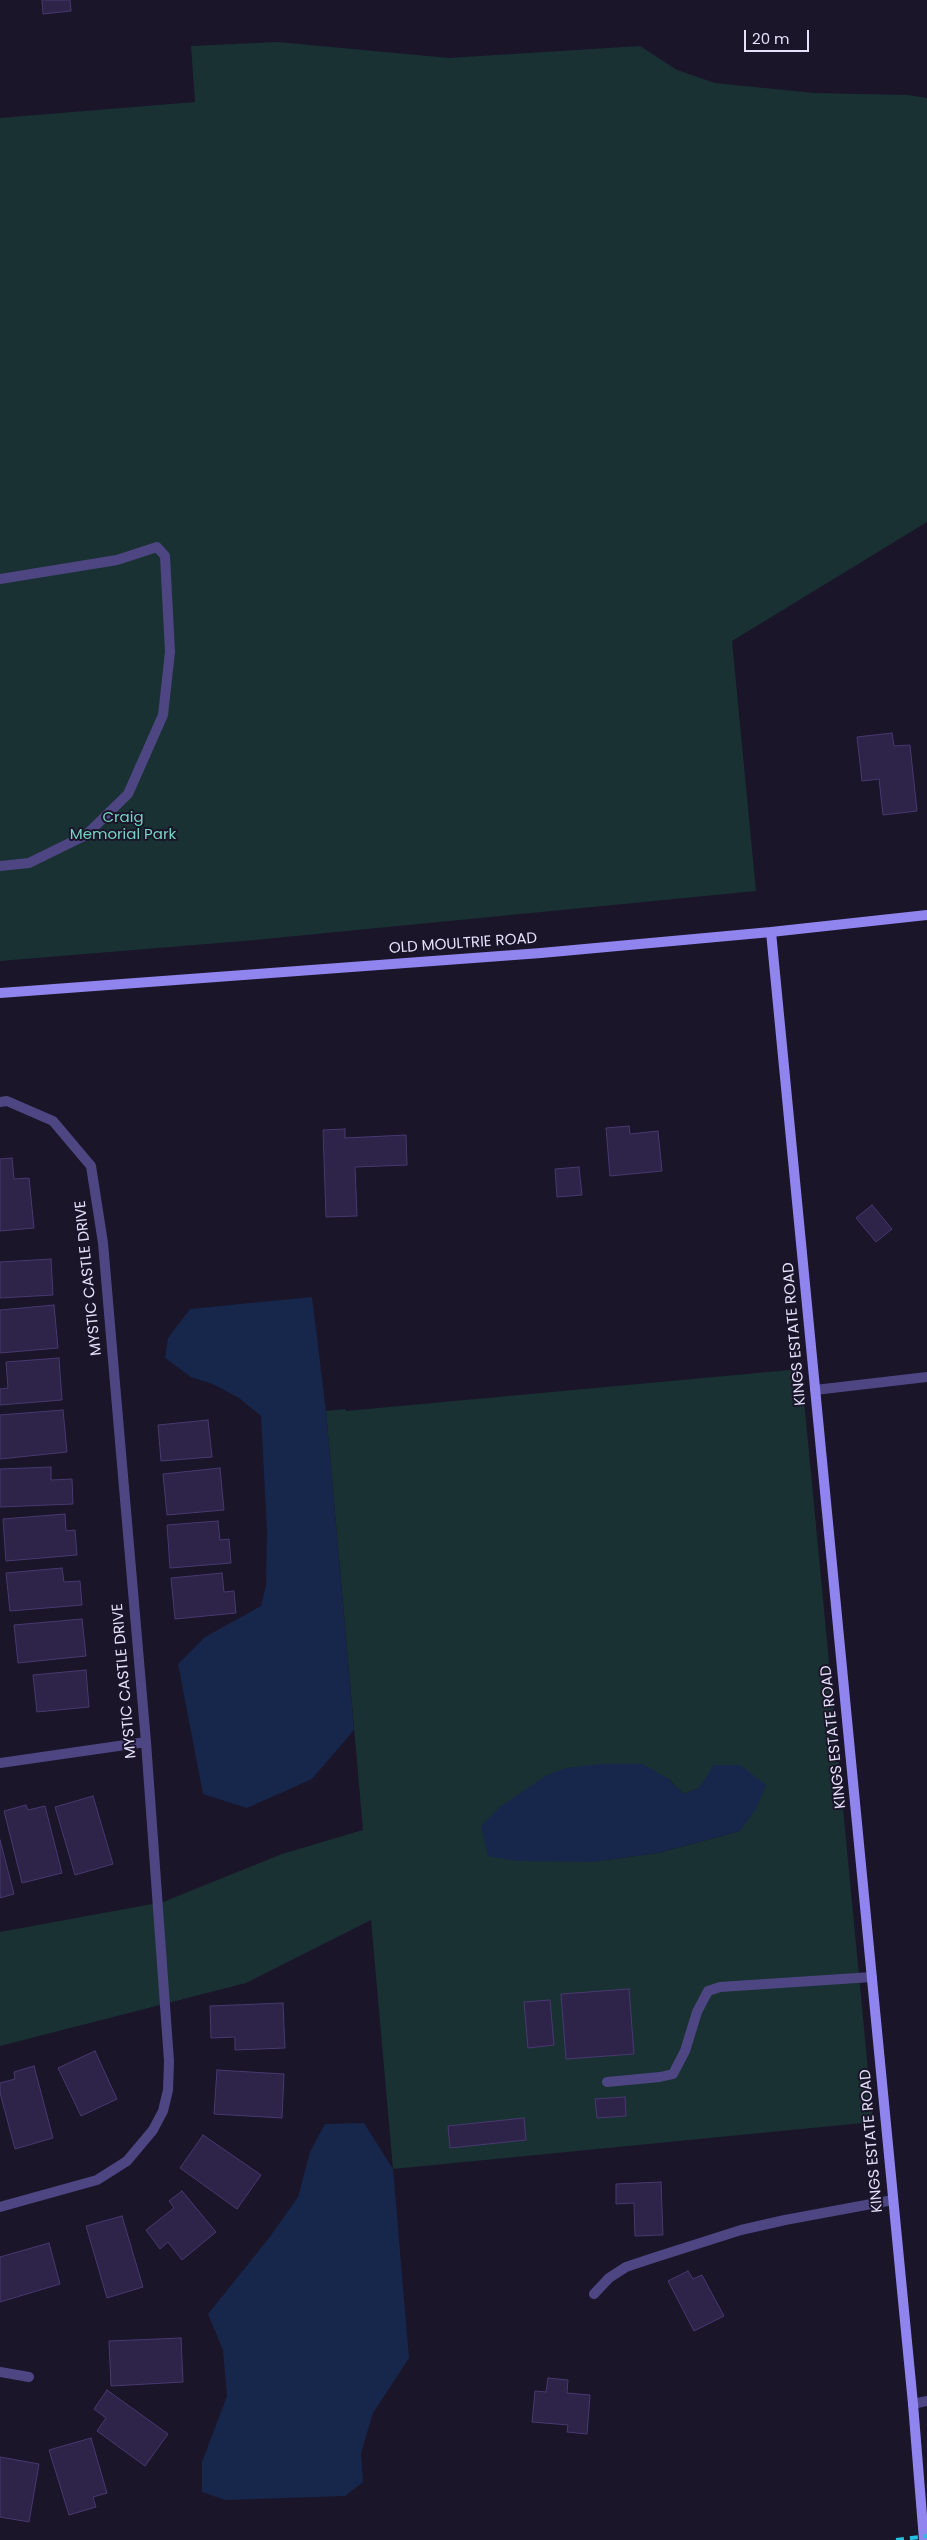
<!DOCTYPE html>
<style>
body{margin:0}
#map{position:relative;width:927px;height:2540px;overflow:hidden;background:#1a1529;font-family:Poppins,sans-serif}
canvas{display:block}
.scale{position:absolute;left:744px;top:30px;width:65px;height:22px;box-sizing:border-box;border:2px solid #e6e1fb;border-top:0;padding-left:6px;font-size:15px;line-height:18px;white-space:nowrap;color:#e6e1fb;-webkit-text-stroke:4px #1a1529;paint-order:stroke}
</style>
<div id="map">
<canvas width="927" height="2540"></canvas>
<div class="scale">20 m</div>
</div>
<script>
const ctx = document.querySelector('canvas').getContext('2d');
ctx.lineJoin = 'round';
function paint(path, color) {
  ctx.fillStyle = color;
  ctx.fill(path, 'evenodd');
}
function toPath(rows) {
  const path = new Path2D();
  for (const r of rows) {
    path.moveTo(r[0], r[1]);
    for (let i = 2; i < r.length; i += 2) path.lineTo(r[i], r[i + 1]);
  }
  return path;
}
function strokePath(path, color, width, dash) {
  ctx.strokeStyle = color;
  ctx.lineWidth = width;
  ctx.lineCap = dash ? 'butt' : 'round';
  ctx.setLineDash(dash || []);
  ctx.stroke(path);
}
function write(font, color, halo, rows, align = 'center') {
  ctx.font = font + ' Poppins,sans-serif';
  ctx.lineWidth = 4;
  ctx.setLineDash([]);
  ctx.textBaseline = 'middle';
  ctx.strokeStyle = halo;
  ctx.fillStyle = color;
  for (const [text, x, y, turn = 0] of rows) {
    ctx.save();
    ctx.translate(x, y);
    ctx.rotate((+turn || 0) * Math.PI / 180);
    ctx.textAlign = isNaN(turn) ? turn : align;
    if (halo) ctx.strokeText(text, 0, 0);
    ctx.fillText(text, 0, 0);
    ctx.restore();
  }
}
paint(toPath([
 [278,42,449,58,640,46,677,70,715,83,814,93,908,95,927,98,927,522,732,641,756,891,255,940,0,961,0,118,195,102,191,46],
 [801,1369,873,2122,393,2169,371,1920,246,1983,0,2046,0,1932,163,1902,282,1854,363,1830,326,1411,345,1409,346,1411],
 [667,1778,684,1794,699,1788,740,1831,658,1853,592,1862]
]), '#193133');
paint(toPath([
 [312,1297,326,1411,354,1730,312,1779,247,1808,203,1794,178,1664,205,1637,261,1606,266,1586,267,1530,261,1416,239,1398,213,1384,191,1377,165,1358,168,1338,190,1309],
 [602,1764,643,1764,667,1778,684,1794,699,1788,714,1765,740,1765,766,1785,756,1809,740,1831,658,1853,592,1862,517,1861,488,1856,481,1826,500,1807,547,1775,566,1768],
 [364,2123,393,2169,409,2358,373,2413,361,2453,363,2482,345,2496,225,2500,202,2492,202,2462,227,2396,223,2350,208,2314,269,2238,298,2197,310,2152,325,2124]
]), '#17274b');
const building = toPath([
 [42,0,70,0,71,11,43,14,42,0],
 [892,733,894,746,910,745,917,811,883,815,879,779,862,781,857,737,892,733],
 [629,1126,630,1134,658,1131,662,1171,610,1176,606,1128,629,1126],
 [345,1129,345,1138,406,1135,407,1165,355,1167,357,1216,326,1217,323,1130,345,1129],
 [12,1158,14,1179,29,1178,34,1228,0,1231,0,1159,12,1158],
 [579,1167,582,1195,557,1197,555,1169,579,1167],
 [872,1205,892,1229,876,1242,856,1218,872,1205],
 [51,1259,53,1295,0,1298,0,1262,51,1259],
 [54,1305,58,1348,0,1353,0,1310,54,1305],
 [59,1358,62,1400,0,1405,0,1389,8,1388,6,1362,59,1358],
 [63,1410,67,1452,0,1459,0,1415,63,1410],
 [208,1420,212,1457,161,1461,158,1425,208,1420],
 [51,1467,51,1480,72,1479,73,1504,0,1507,0,1469,51,1467],
 [220,1468,224,1510,167,1515,163,1474,220,1468],
 [65,1514,66,1531,75,1530,77,1555,6,1561,3,1519,65,1514],
 [218,1521,220,1540,229,1539,231,1563,170,1568,167,1525,218,1521],
 [62,1568,64,1582,80,1581,82,1605,10,1611,6,1573,62,1568],
 [222,1573,224,1592,234,1591,236,1613,175,1619,171,1578,222,1573],
 [82,1619,86,1656,18,1663,14,1625,82,1619],
 [86,1670,89,1707,37,1712,33,1675,86,1670],
 [93,1796,113,1864,75,1875,55,1807,93,1796],
 [26,1805,28,1810,45,1806,62,1873,22,1883,4,1811,26,1805],
 [0,1840,14,1894,0,1898,0,1840],
 [629,1989,634,2054,566,2059,561,1994,629,1989],
 [550,2000,554,2045,528,2048,524,2002,550,2000],
 [283,2003,285,2048,235,2050,235,2037,211,2038,210,2006,283,2003],
 [95,2051,117,2099,81,2116,58,2068,95,2051],
 [34,2066,53,2138,15,2149,0,2093,0,2083,15,2079,14,2072,34,2066],
 [217,2070,284,2074,282,2118,214,2114,217,2070],
 [625,2097,626,2116,597,2118,595,2099,625,2097],
 [524,2118,526,2140,450,2148,448,2126,524,2118],
 [203,2135,261,2175,237,2209,180,2168,203,2135],
 [661,2182,663,2235,635,2236,634,2203,616,2204,616,2184,661,2182],
 [182,2191,216,2232,182,2260,168,2242,160,2249,146,2230,174,2208,169,2201,182,2191],
 [122,2216,143,2287,107,2298,86,2226,122,2216],
 [49,2243,60,2284,0,2302,0,2257,49,2243],
 [688,2271,693,2279,702,2275,724,2316,694,2331,668,2281,688,2271],
 [181,2338,183,2382,111,2386,109,2341,181,2338],
 [548,2378,568,2380,567,2393,590,2395,587,2434,567,2432,568,2425,532,2422,535,2391,546,2392,548,2378],
 [107,2390,168,2434,145,2466,97,2431,106,2418,94,2409,107,2390],
 [91,2438,107,2493,93,2497,96,2507,69,2515,49,2450,91,2438],
 [0,2457,39,2464,29,2522,0,2517,0,2457]
]);
paint(building, '#2e2348');
strokePath(building, '#483971', 1);
strokePath(toPath([
 [0,579,117,560,157,547,165,556,170,652,163,715,128,794,86,835,29,863,0,866],
 [815,1390,927,1377],
 [607,2082,660,2077,673,2074,685,2051,697,2012,708,1991,720,1987,872,1977],
 [594,2294,609,2278,626,2267,653,2258,741,2230,785,2220,893,2200],
 [913,2404,927,2401]
]), '#4e4682', 10);
strokePath(toPath([
 [0,1102,7,1101,53,1121,91,1166,103,1243,116,1395,146,1742,169,2061,168,2090,163,2111,153,2130,127,2161,97,2180,0,2207],
 [0,1763,146,1742],
 [0,2372,29,2377]
]), '#4e4682', 10);
strokePath(toPath([
 [771,932,913,2404,924,2540],
 [0,993,541,953,771,932,927,915]
]), '#9085ee', 10);
strokePath(toPath([
 [896,2540,927,2536]
]), '#27bfe1', 4, [8, 6]);
write('15px', '#76d3c3', '#1a1529', [
 ["Craig",123,818],
 ["Memorial Park",123,835]
]);
write('15px', '#e6e1fb', '#1a1529', [
 ["OLD MOULTRIE ROAD",463,944,-4],
 ["MYSTIC CASTLE DRIVE",89,1278,-96],
 ["KINGS ESTATE ROAD",795,1334,-95],
 ["MYSTIC CASTLE DRIVE",125,1681,-95],
 ["KINGS ESTATE ROAD",834,1737,-96],
 ["KINGS ESTATE ROAD",872,2141,-95]
]);
</script>
